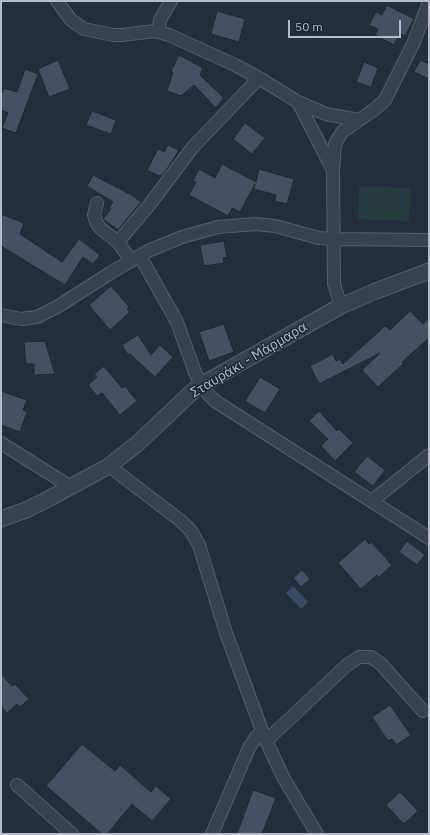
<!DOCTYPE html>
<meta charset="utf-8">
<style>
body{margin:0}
#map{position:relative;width:430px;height:835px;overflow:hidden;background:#242f3e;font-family:"IBM Plex Sans",sans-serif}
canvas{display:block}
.frame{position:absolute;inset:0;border:2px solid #b4bcc9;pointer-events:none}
.scale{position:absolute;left:288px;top:20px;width:113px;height:18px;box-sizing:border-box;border:2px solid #b4bcc9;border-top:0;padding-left:5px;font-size:12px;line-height:14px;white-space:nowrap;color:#b4bcc9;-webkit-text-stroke:3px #1d2633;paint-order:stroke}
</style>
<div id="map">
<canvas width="430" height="835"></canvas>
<div class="frame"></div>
<div class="scale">50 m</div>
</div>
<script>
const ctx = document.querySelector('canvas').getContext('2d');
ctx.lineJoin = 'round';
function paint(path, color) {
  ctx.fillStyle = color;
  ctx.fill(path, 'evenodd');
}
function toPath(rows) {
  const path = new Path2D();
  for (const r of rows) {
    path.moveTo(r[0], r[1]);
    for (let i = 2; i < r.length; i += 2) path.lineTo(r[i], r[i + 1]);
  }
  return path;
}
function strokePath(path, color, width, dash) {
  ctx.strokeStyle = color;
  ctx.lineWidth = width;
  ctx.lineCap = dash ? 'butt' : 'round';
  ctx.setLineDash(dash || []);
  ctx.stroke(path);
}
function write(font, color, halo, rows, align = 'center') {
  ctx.font = font + ' "IBM Plex Sans",sans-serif';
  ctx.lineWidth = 3;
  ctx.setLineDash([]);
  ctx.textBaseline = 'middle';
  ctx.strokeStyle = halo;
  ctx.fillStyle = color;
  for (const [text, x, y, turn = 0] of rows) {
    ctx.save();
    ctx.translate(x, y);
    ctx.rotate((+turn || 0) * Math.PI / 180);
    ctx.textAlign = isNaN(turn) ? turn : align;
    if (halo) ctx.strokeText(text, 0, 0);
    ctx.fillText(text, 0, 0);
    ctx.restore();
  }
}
paint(toPath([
 [359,186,411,188,409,221,358,219]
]), '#263c3f');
paint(toPath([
 [293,586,308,602,301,609,286,593]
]), '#394c67');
const building = toPath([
 [387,5,414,19,405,36,400,33,394,45,375,35,378,29,369,25,376,12,382,15,387,5],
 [217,11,245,19,239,42,211,34,217,11],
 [179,55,203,68,200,75,224,98,216,108,194,85,181,96,167,91,173,72,171,71,179,55],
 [58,60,70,89,49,97,38,69,58,60],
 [420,60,429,64,429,79,414,72,420,60],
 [364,62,378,68,371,87,356,82,364,62],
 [25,69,38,74,16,133,2,128,8,113,1,110,1,95,4,88,17,92,25,69],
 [92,111,116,120,111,134,86,125,92,111],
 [245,123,265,138,252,154,233,139,245,123],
 [168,145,179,150,173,160,162,176,160,175,159,176,147,170,158,149,164,152,168,145],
 [222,164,256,182,259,169,294,179,287,204,275,201,276,195,254,189,255,184,240,212,232,208,228,216,189,195,196,182,193,181,199,169,215,178,222,164],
 [93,175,118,188,118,187,128,194,129,193,141,202,118,230,103,219,111,209,109,208,113,202,87,186,93,175],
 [1,214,24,223,20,234,62,262,79,239,100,255,93,264,83,257,65,285,1,246,1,214],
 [224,241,227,257,223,258,224,263,204,266,200,245,224,241],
 [111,286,129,307,127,309,130,312,110,330,89,305,111,286],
 [410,311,423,324,429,318,429,338,402,362,403,364,378,387,362,370,380,353,319,384,310,366,333,354,336,361,340,359,343,364,385,326,390,330,410,311],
 [224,324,234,352,209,361,199,332,224,324],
 [138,335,151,355,160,345,173,357,155,377,130,354,128,355,122,345,138,335],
 [45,341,55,374,34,375,34,364,26,364,24,342,45,341],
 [104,366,122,388,125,386,137,401,120,415,102,393,97,396,88,385,97,377,94,374,104,366],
 [260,377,280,389,265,413,245,401,260,377],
 [1,391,27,400,23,410,27,412,20,432,1,425,1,391],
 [319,411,337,431,339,429,353,443,335,461,321,446,328,439,309,421,319,411],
 [367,456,385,470,373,486,354,472,367,456],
 [365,539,369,544,371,542,392,565,379,577,377,575,361,589,338,563,365,539],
 [407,541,425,555,417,565,399,552,407,541],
 [302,570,310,579,301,587,293,578,302,570],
 [1,674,12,686,15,684,29,699,20,707,17,704,7,713,1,706,1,674],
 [390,705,411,735,396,745,392,739,388,741,372,717,390,705],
 [82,744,115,771,120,765,151,792,156,786,171,799,152,821,132,804,107,834,102,834,46,786,82,744],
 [253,790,276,798,262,834,237,834,253,790],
 [400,792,418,811,404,824,386,805,400,792]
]);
paint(building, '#455162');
strokePath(building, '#1f2835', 1);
const minor = toPath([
 [57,1,71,20,84,29,113,35,122,35,155,31,169,35,235,65,259,78,298,102,333,170],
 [158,32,160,20,171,1],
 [298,102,326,114,358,120],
 [97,203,94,215,96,222,101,229,118,242,131,261],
 [118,242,150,204,193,147,259,78],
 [140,256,177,322,196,375,208,394,215,401,429,538],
 [341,306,334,284,333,170,335,144,342,132,375,109,385,100,413,44,429,2],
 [1,315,21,319,37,317,57,307,112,272,148,251,182,237,218,227,256,224,275,226,319,238,334,239,429,240],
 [1,443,71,487],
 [109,466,181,521,191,531,199,545,226,633,264,736,283,777,317,834],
 [372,501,429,455],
 [266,741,347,665,359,657,371,657,381,664,423,711],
 [17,785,72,834],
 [212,834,249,748,256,737,263,732]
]);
const tertiary = toPath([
 [1,519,26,510,50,498,109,466,137,444,193,391,201,385,341,306,376,291,429,271]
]);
strokePath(minor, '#565f6c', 14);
strokePath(tertiary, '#565f6c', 17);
strokePath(minor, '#38414e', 12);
strokePath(tertiary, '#38414e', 15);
write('14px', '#b4bcc9', '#1d2633', [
 ["Σταυράκι - Μάρμαρα",249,360,-31]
]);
</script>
